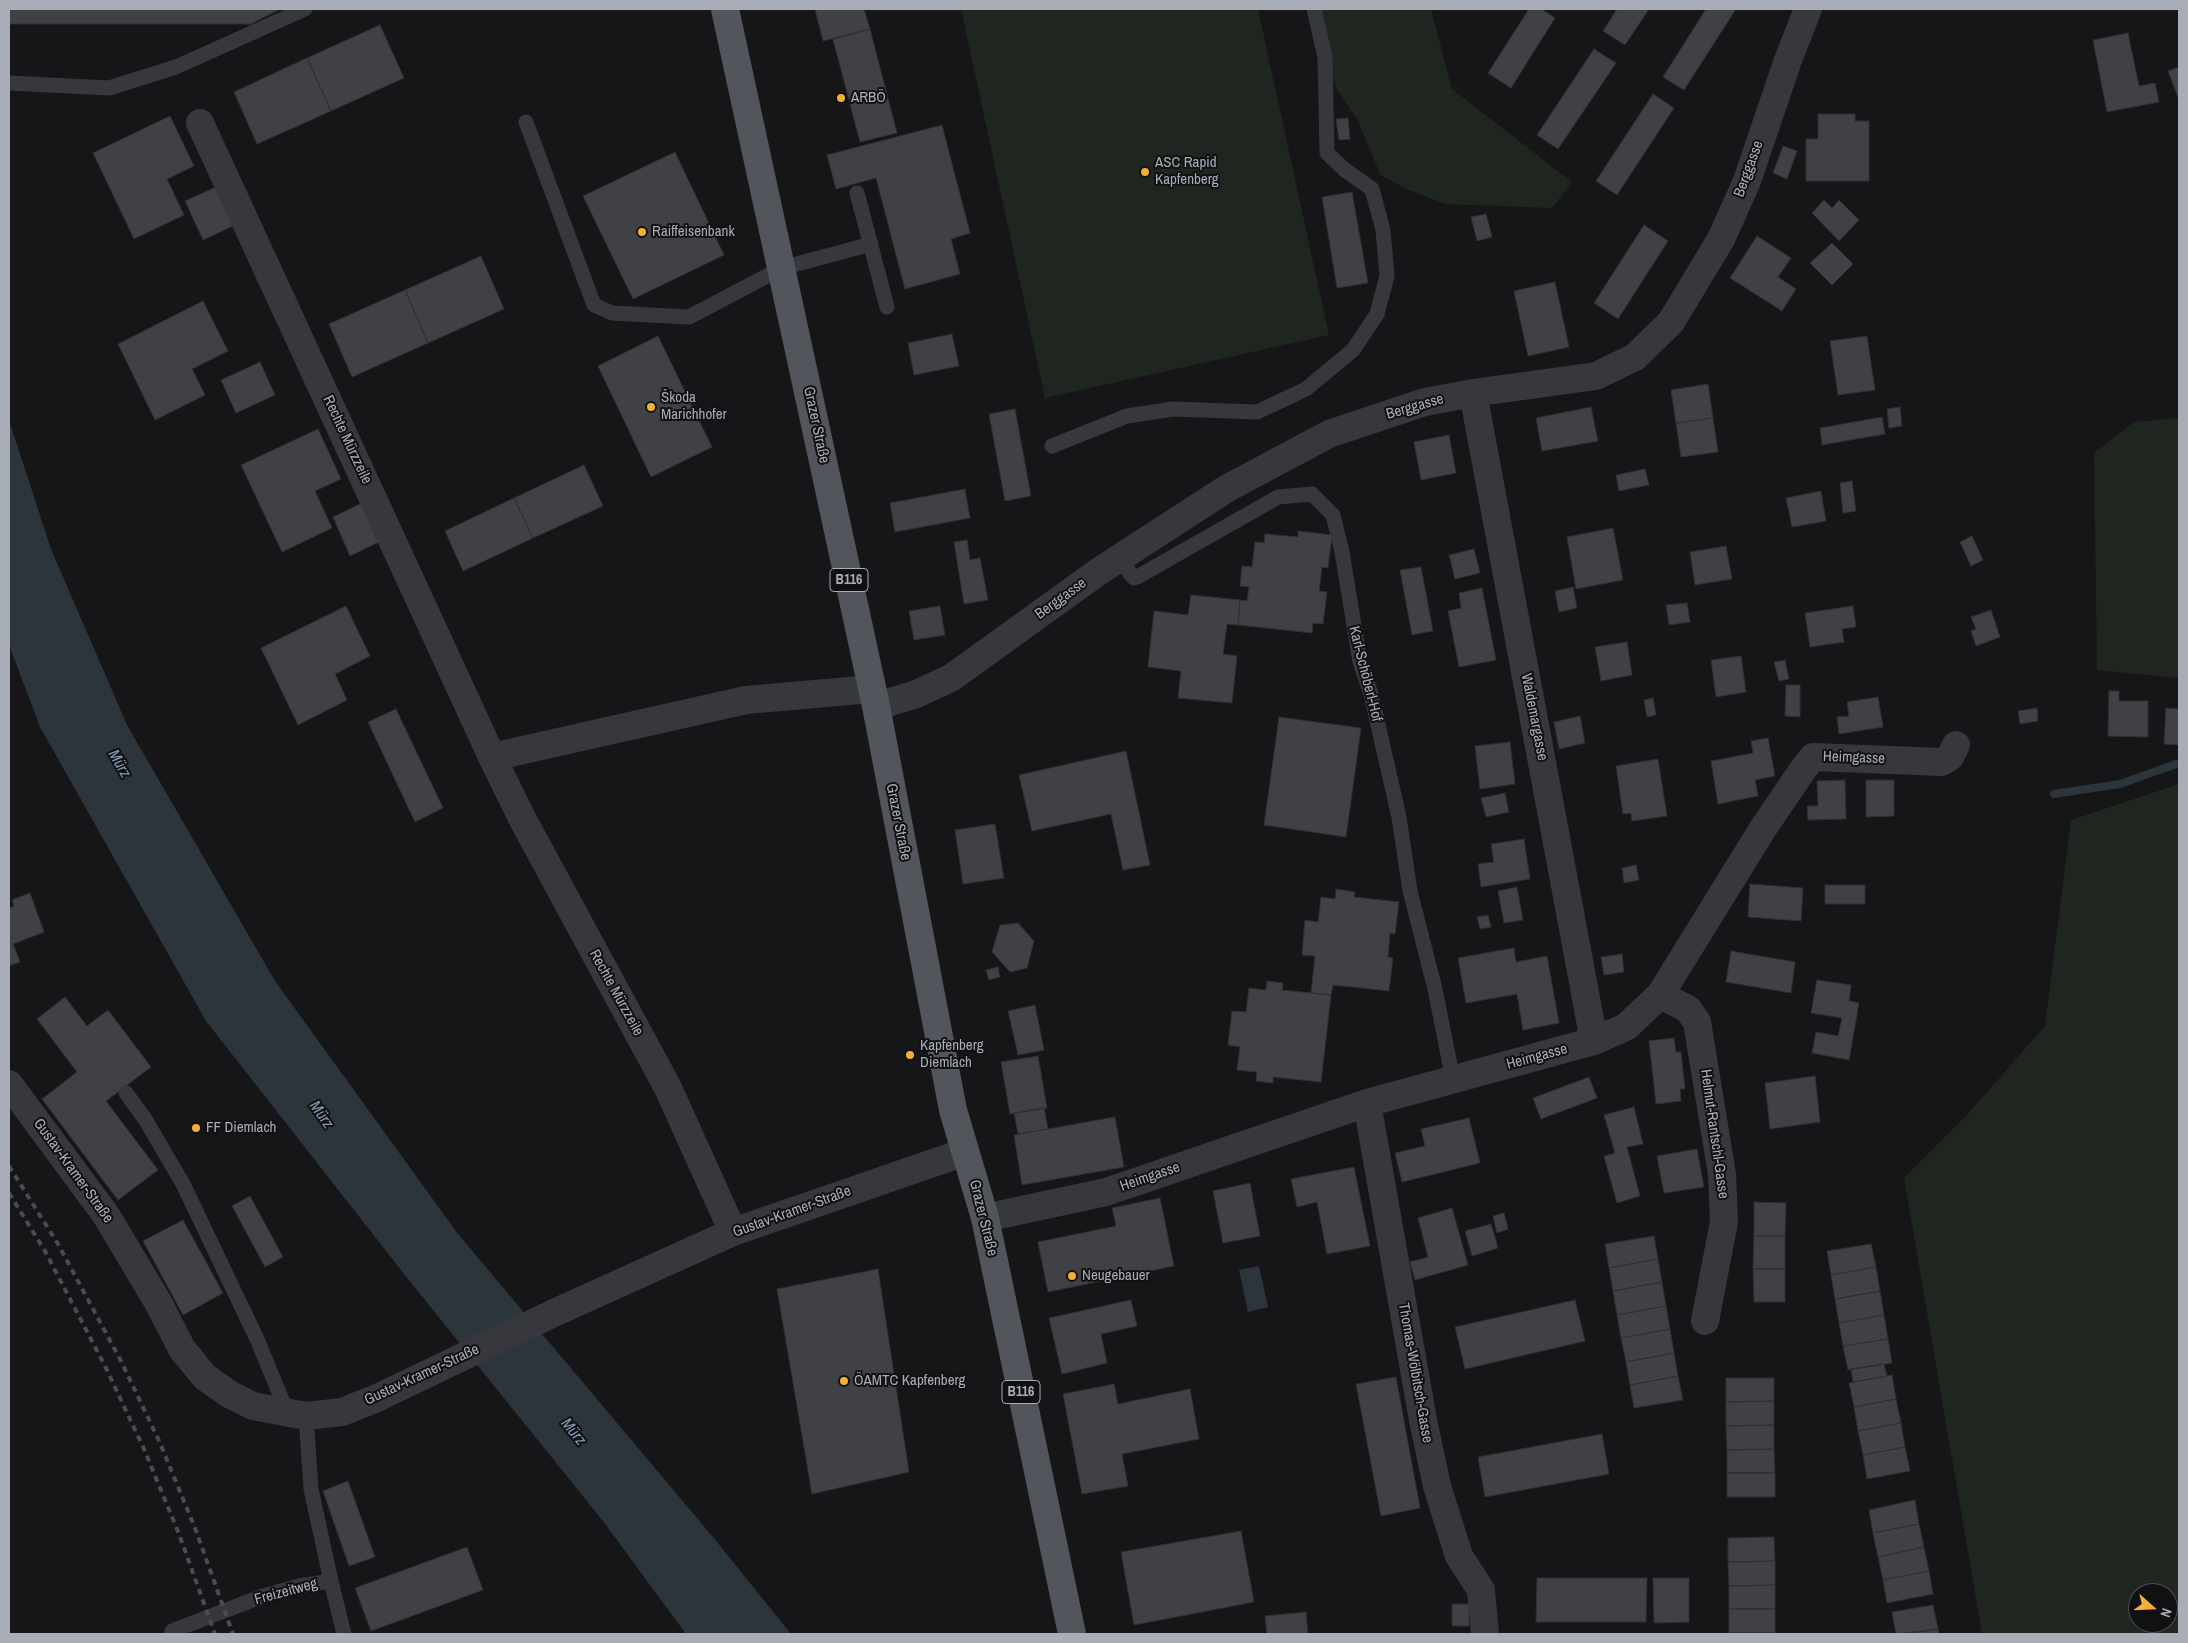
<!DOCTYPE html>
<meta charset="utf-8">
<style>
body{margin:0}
#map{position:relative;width:2188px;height:1643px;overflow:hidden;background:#161618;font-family:"Archivo Narrow",sans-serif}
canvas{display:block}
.frame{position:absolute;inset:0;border:10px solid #a8adb8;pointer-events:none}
.north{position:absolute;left:2128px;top:1583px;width:50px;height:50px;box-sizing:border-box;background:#111113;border:1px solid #4d4f55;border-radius:50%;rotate:110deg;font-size:14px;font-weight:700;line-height:20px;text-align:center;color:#a8adb8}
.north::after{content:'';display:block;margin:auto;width:18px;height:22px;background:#f2b134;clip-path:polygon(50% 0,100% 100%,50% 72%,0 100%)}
</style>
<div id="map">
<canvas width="2188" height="1643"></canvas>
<div class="frame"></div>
<div class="north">N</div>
</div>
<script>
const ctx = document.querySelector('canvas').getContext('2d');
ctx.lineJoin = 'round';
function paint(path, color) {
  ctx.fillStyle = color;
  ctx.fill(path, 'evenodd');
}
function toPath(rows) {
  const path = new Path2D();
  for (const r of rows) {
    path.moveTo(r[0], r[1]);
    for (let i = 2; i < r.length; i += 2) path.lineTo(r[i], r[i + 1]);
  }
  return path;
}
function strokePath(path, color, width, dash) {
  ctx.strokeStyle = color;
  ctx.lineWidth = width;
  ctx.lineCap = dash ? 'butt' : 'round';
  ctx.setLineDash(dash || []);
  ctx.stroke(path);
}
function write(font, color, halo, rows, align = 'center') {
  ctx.font = font + ' "Archivo Narrow",sans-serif';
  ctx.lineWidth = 4;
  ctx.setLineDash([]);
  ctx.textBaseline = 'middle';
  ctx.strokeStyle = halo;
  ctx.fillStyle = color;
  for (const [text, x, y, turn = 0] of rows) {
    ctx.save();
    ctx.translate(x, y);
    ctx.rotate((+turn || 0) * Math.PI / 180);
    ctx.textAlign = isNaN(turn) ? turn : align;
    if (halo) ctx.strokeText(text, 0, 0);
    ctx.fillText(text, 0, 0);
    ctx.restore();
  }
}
paint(toPath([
 [961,9,1258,9,1329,335,1045,398],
 [1318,9,1431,9,1452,89,1572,182,1552,208,1445,204,1404,188,1380,174,1357,119,1336,88],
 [2179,418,2179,678,2097,670,2094,453,2134,422],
 [2179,784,2179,1634,1982,1634,1904,1178,1966,1116,2045,1026,2071,820],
 [2138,1593,2168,1593,2168,1623,2138,1623]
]), '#1e261f');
paint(toPath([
 [9,420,51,549,127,725,275,981,458,1234,713,1537,791,1634,686,1634,603,1521,408,1279,206,1021,40,727,9,645],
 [1259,1266,1268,1307,1248,1312,1239,1270]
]), '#2c353c');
strokePath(toPath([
 [2054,794,2120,784,2179,763]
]), '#2c353c', 8);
const building = toPath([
 [9,9,280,9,251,24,9,24,9,9],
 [815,9,864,9,870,29,823,41,815,9],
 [1529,9,1541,9,1555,18,1511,88,1488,73,1529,9],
 [1617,9,1649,9,1625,45,1603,31,1617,9],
 [1706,9,1736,9,1684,90,1663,77,1706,9],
 [380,25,404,78,331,111,307,58,380,25],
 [870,29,897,133,860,142,833,39,870,29],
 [2128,33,2139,86,2155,83,2159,102,2107,112,2093,40,2128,33],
 [1594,49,1616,63,1558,149,1537,135,1594,49],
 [307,58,331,111,257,144,234,92,307,58],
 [2179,67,2179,100,2168,71,2179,67],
 [1653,94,1674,108,1617,195,1596,181,1653,94],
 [1818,114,1855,114,1855,121,1869,121,1869,181,1806,181,1806,139,1818,139,1818,114],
 [170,116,194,166,167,179,184,215,134,239,93,153,170,116],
 [1348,118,1350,139,1339,140,1336,119,1348,118],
 [942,125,970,233,951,239,960,274,905,289,876,178,836,189,827,155,942,125],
 [1783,146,1797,151,1787,179,1773,173,1783,146],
 [675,152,724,255,633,299,583,196,675,152],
 [218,186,235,225,203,240,185,201,218,186],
 [1352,192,1368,283,1337,288,1322,197,1352,192],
 [1824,200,1832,208,1839,200,1859,220,1839,241,1812,213,1824,200],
 [1486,214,1492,237,1477,241,1471,217,1486,214],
 [1644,225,1668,241,1618,319,1594,303,1644,225],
 [1757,236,1791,258,1778,277,1796,289,1782,311,1730,278,1757,236],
 [1832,243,1853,264,1832,285,1810,263,1832,243],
 [481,256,504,309,428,343,405,290,481,256],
 [1555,282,1569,347,1528,356,1514,291,1555,282],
 [405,290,428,343,352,377,329,324,405,290],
 [203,301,228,351,192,369,205,395,155,420,118,344,203,301],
 [952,334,959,366,914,375,908,343,952,334],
 [658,336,712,447,651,477,598,366,658,336],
 [1867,336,1875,390,1838,395,1830,341,1867,336],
 [260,362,275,395,236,413,221,380,260,362],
 [1708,384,1713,418,1676,423,1671,390,1708,384],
 [1591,407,1598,441,1542,451,1536,418,1591,407],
 [1900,407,1902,426,1889,428,1887,409,1900,407],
 [1015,409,1031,496,1005,501,989,414,1015,409],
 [1882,417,1885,434,1822,445,1820,428,1882,417],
 [1713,418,1718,452,1681,457,1676,423,1713,418],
 [318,429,341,479,315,491,332,528,282,552,241,465,318,429],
 [1449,435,1456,473,1421,480,1414,442,1449,435],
 [584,465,603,506,533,538,514,498,584,465],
 [1645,469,1649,485,1619,491,1616,475,1645,469],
 [1852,481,1856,511,1843,513,1840,483,1852,481],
 [965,489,970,518,895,532,890,503,965,489],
 [1821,491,1826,521,1792,527,1786,498,1821,491],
 [514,498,533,538,463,571,445,531,514,498],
 [366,501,383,540,350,556,333,517,366,501],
 [1613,528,1623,580,1576,589,1567,537,1613,528],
 [1298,531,1332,535,1328,568,1322,567,1319,591,1327,592,1323,624,1313,623,1312,633,1238,625,1240,600,1247,601,1249,587,1240,586,1242,566,1252,567,1255,542,1264,543,1265,534,1298,537,1298,531],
 [1972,536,1983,560,1971,566,1960,542,1972,536],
 [967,540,970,560,980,558,988,600,964,604,954,542,967,540],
 [1726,546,1732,579,1695,585,1690,552,1726,546],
 [1474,549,1480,573,1455,579,1449,555,1474,549],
 [1421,567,1433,631,1412,635,1400,570,1421,567],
 [1573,587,1577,608,1559,612,1555,591,1573,587],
 [1482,588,1496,660,1459,667,1448,611,1461,608,1459,593,1482,588],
 [1191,595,1240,600,1238,625,1227,624,1223,654,1237,656,1232,703,1178,698,1181,671,1148,667,1154,611,1188,615,1191,595],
 [1687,603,1690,622,1669,625,1666,605,1687,603],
 [346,606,370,656,335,674,347,700,298,725,261,648,346,606],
 [940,606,945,635,914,640,909,611,940,606],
 [1853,606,1856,627,1842,629,1844,642,1810,647,1805,613,1853,606],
 [1991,610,2000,637,1976,646,1971,631,1976,629,1971,617,1991,610],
 [1627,642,1632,675,1601,681,1595,647,1627,642],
 [1741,656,1746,692,1716,697,1711,660,1741,656],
 [1785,660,1789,679,1779,681,1774,662,1785,660],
 [1786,685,1800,685,1800,717,1785,716,1786,685],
 [2109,691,2119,691,2119,701,2148,701,2148,737,2108,736,2109,691],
 [1878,697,1883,727,1839,734,1837,717,1849,716,1847,702,1878,697],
 [1653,698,1656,715,1647,717,1644,700,1653,698],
 [2037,708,2038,721,2020,724,2018,711,2037,708],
 [2166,708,2179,709,2179,745,2164,744,2166,708],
 [396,709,443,808,415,822,368,722,396,709],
 [1580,716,1585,743,1559,749,1554,722,1580,716],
 [1279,717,1361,728,1346,837,1264,825,1279,717],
 [1768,738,1775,776,1755,780,1758,796,1718,804,1711,761,1753,753,1751,741,1768,738],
 [1510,742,1515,784,1480,789,1475,746,1510,742],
 [1126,751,1150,865,1123,870,1111,814,1032,831,1019,775,1126,751],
 [1658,759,1667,816,1632,821,1631,813,1623,814,1616,766,1658,759],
 [1845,780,1846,819,1808,820,1807,806,1818,806,1817,781,1845,780],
 [1866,780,1894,780,1894,816,1866,817,1866,780],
 [1505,793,1509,812,1486,817,1481,798,1505,793],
 [995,824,1004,878,963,884,955,830,995,824],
 [1524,839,1530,879,1481,887,1478,864,1494,862,1491,844,1524,839],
 [1636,865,1639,880,1624,883,1622,868,1636,865],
 [1750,884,1803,888,1801,921,1748,917,1750,884],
 [1825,885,1865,885,1865,904,1825,904,1825,885],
 [1517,887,1523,920,1504,923,1498,891,1517,887],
 [1336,889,1355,892,1354,897,1399,902,1395,934,1390,933,1388,957,1393,958,1389,991,1333,985,1331,995,1311,993,1315,956,1302,955,1305,920,1318,922,1321,897,1335,899,1336,889],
 [30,893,44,932,13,944,20,962,9,966,9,908,14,906,12,900,30,893],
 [1488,915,1491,927,1480,929,1477,917,1488,915],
 [1018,923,1034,941,1027,968,1010,972,992,952,1000,925,1018,923],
 [1514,948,1516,962,1547,956,1559,1023,1523,1030,1517,994,1466,1003,1458,958,1514,948],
 [1731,951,1795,962,1791,993,1726,982,1731,951],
 [1622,954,1624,972,1604,975,1601,957,1622,954],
 [998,967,1000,977,989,980,986,970,998,967],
 [1817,980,1851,985,1849,1001,1859,1003,1849,1060,1812,1053,1816,1032,1838,1036,1842,1018,1811,1013,1817,980],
 [1267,981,1283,983,1282,990,1331,995,1321,1082,1273,1077,1273,1083,1256,1081,1257,1072,1237,1070,1240,1047,1228,1045,1232,1011,1246,1012,1249,988,1266,990,1267,981],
 [65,997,87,1026,108,1010,151,1067,106,1101,158,1170,118,1200,42,1099,77,1072,37,1019,65,997],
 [1035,1005,1044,1050,1018,1055,1008,1011,1035,1005],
 [1674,1038,1676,1052,1681,1052,1685,1089,1680,1089,1681,1101,1656,1104,1649,1041,1674,1038],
 [1038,1056,1047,1108,1010,1114,1001,1062,1038,1056],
 [1815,1076,1820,1122,1770,1129,1765,1083,1815,1076],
 [1589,1077,1597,1098,1541,1119,1533,1098,1589,1077],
 [1634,1107,1643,1144,1627,1147,1640,1196,1617,1203,1604,1156,1615,1153,1604,1115,1634,1107],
 [1044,1108,1048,1129,1018,1134,1014,1113,1044,1108],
 [1115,1117,1124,1167,1022,1185,1014,1135,1115,1117],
 [1469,1118,1480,1163,1402,1182,1395,1153,1425,1146,1421,1129,1469,1118],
 [1697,1149,1704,1187,1664,1193,1657,1156,1697,1149],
 [1354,1167,1370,1246,1327,1254,1317,1202,1297,1207,1291,1179,1354,1167],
 [1250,1183,1260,1236,1223,1243,1213,1191,1250,1183],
 [250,1196,283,1257,265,1267,232,1206,250,1196],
 [1160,1198,1174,1266,1048,1292,1038,1242,1116,1226,1112,1208,1160,1198],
 [1754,1202,1786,1203,1785,1236,1754,1236,1754,1202],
 [1452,1208,1468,1265,1415,1280,1410,1262,1428,1257,1418,1218,1452,1208],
 [1504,1213,1508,1229,1497,1233,1493,1216,1504,1213],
 [183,1220,223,1293,183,1315,143,1241,183,1220],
 [1491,1224,1498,1248,1472,1256,1465,1231,1491,1224],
 [1654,1236,1658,1259,1609,1268,1605,1244,1654,1236],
 [1754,1236,1785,1236,1785,1269,1753,1269,1754,1236],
 [1871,1244,1876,1267,1831,1275,1827,1251,1871,1244],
 [1658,1259,1662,1282,1613,1291,1609,1268,1658,1259],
 [1876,1267,1880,1291,1835,1299,1831,1275,1876,1267],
 [878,1269,909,1472,812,1494,777,1289,878,1269],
 [1753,1269,1785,1269,1785,1302,1754,1302,1753,1269],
 [1662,1282,1666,1306,1617,1315,1613,1291,1662,1282],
 [1880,1291,1884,1315,1839,1323,1835,1299,1880,1291],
 [1131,1300,1137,1326,1101,1334,1107,1363,1062,1374,1049,1318,1131,1300],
 [1575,1300,1585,1341,1465,1369,1455,1327,1575,1300],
 [1666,1306,1670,1329,1621,1338,1617,1315,1666,1306],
 [1884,1315,1888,1339,1843,1346,1839,1323,1884,1315],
 [1670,1329,1674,1353,1626,1362,1621,1338,1670,1329],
 [1888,1339,1892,1363,1848,1370,1843,1346,1888,1339],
 [1674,1353,1678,1376,1630,1385,1626,1362,1674,1353],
 [1884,1364,1887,1376,1853,1382,1851,1369,1884,1364],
 [1892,1375,1896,1399,1854,1407,1849,1383,1892,1375],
 [1678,1376,1683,1400,1634,1408,1630,1385,1678,1376],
 [1396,1377,1420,1508,1381,1516,1356,1384,1396,1377],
 [1726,1378,1774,1378,1774,1401,1726,1402,1726,1378],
 [1114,1384,1118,1404,1190,1389,1199,1439,1122,1454,1128,1486,1082,1494,1063,1394,1114,1384],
 [1896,1399,1901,1423,1858,1431,1854,1407,1896,1399],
 [1774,1401,1774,1425,1726,1426,1726,1402,1774,1401],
 [1901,1423,1905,1447,1863,1455,1858,1431,1901,1423],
 [1774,1425,1774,1449,1727,1450,1726,1426,1774,1425],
 [1602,1434,1609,1474,1485,1497,1478,1457,1602,1434],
 [1905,1447,1910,1471,1867,1479,1863,1455,1905,1447],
 [1774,1449,1775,1473,1727,1473,1727,1450,1774,1449],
 [1727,1473,1775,1473,1775,1497,1727,1497,1727,1473],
 [348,1481,375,1557,349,1566,323,1491,348,1481],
 [1915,1500,1919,1524,1873,1533,1869,1510,1915,1500],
 [1919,1524,1924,1547,1878,1557,1873,1533,1919,1524],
 [1241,1531,1254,1602,1134,1625,1121,1552,1241,1531],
 [1774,1537,1775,1561,1728,1562,1728,1538,1774,1537],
 [467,1547,483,1590,371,1631,355,1588,467,1547],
 [1924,1547,1929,1571,1883,1580,1878,1557,1924,1547],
 [1775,1561,1775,1585,1729,1586,1728,1562,1775,1561],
 [1929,1571,1933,1594,1887,1603,1883,1580,1929,1571],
 [1537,1578,1647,1578,1646,1622,1536,1622,1537,1578],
 [1653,1578,1689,1578,1689,1622,1654,1623,1653,1578],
 [1775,1585,1775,1609,1729,1609,1729,1586,1775,1585],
 [1452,1604,1469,1604,1469,1626,1452,1626,1452,1604],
 [1933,1605,1938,1629,1896,1634,1892,1612,1933,1605],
 [1729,1609,1775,1609,1775,1633,1729,1633,1729,1609],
 [1306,1612,1308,1634,1267,1634,1265,1616,1306,1612],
 [1938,1629,1939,1634,1906,1634,1938,1629],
 [1729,1633,1775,1633,1775,1634,1729,1634,1729,1633]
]);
paint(building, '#404145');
strokePath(building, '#303034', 1);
strokePath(toPath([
 [9,83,109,88,176,67,305,9],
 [526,122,594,305,612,313,689,317,782,268,871,244],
 [857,193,887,307],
 [1052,446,1127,416,1173,409,1257,412,1306,389,1353,350,1377,314,1387,276,1383,230,1372,189,1345,170,1327,153,1325,57,1314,9],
 [1120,557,1131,575,1134,578,1139,576,1278,497,1312,494,1333,515,1342,552,1360,662,1371,694,1399,817,1410,891,1435,989,1453,1080],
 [126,1093,145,1119,183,1184,257,1339,287,1412],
 [331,1581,344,1634],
 [171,1634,172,1631,263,1596,299,1586,331,1581,311,1489,306,1416]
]), '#37383d', 15);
strokePath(toPath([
 [200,123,492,757,523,820,668,1088,733,1232],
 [1473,393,1594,1041],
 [876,706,914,695,951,678,1098,572,1226,489,1329,434,1425,402,1473,393,1596,376,1635,357,1671,322,1721,239,1747,181,1788,60,1808,9],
 [492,757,746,700,872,689],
 [1660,995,1688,1009,1697,1022,1722,1174,1724,1222,1705,1321],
 [9,1084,106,1215,159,1304,182,1349,205,1377,229,1394,253,1406,306,1416,342,1412,377,1398,556,1312,733,1232,965,1152],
 [1367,1103,1423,1420,1437,1486,1459,1556,1481,1590,1485,1634],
 [985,1218,1106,1192,1367,1103,1594,1041,1626,1027,1660,995,1762,830,1804,768,1813,757,1942,762,1950,757,1956,745]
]), '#37383d', 28);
strokePath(toPath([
 [725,9,876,706,953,1110,985,1218,1072,1634]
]), '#53555c', 28);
strokePath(toPath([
 [9,1166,58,1244,121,1361,160,1443,195,1528,233,1634],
 [9,1193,45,1251,105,1366,144,1449,179,1534,215,1634]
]), '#4a4c52', 4, [6, 5]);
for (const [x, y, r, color] of [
 [841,98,5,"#f2b134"],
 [1145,172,5,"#f2b134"],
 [642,232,5,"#f2b134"],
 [651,407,5,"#f2b134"],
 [910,1055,5,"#f2b134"],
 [196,1128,5,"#f2b134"],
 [1072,1276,5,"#f2b134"],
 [844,1381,5,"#f2b134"]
]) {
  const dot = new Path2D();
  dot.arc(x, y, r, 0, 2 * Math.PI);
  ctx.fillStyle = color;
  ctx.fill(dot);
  strokePath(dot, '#111113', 2);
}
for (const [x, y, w] of [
 [849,580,38],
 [1021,1392,38]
]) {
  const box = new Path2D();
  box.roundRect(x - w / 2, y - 11.5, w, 23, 4);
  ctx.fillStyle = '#111113';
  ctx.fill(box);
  strokePath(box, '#a8adb8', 1);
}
write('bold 14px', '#a8adb8', null, [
 ["B116",849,580],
 ["B116",1021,1392]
]);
write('15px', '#a8adb8', '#111113', [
 ["ARBÖ",851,98],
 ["ASC Rapid",1155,163],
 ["Kapfenberg",1155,180],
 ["Raiffeisenbank",652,232],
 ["Škoda",661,398],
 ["Marichhofer",661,415],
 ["Kapfenberg",920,1046],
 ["Diemlach",920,1063],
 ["FF Diemlach",206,1128],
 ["Neugebauer",1082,1276],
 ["ÖAMTC Kapfenberg",854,1381]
], 'left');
write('15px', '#a8adb8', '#111113', [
 ["Berggasse",1749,169,-70],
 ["Berggasse",1415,407,-16],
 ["Grazer Straße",816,425,78],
 ["Rechte Mürzzeile",347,440,65],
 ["Berggasse",1061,599,-36],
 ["Karl-Schöberl-Hof",1365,674,76],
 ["Waldemargasse",1534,717,79],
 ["Heimgasse",1854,758,2],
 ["Grazer Straße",898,822,79],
 ["Rechte Mürzzeile",616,993,61],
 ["Heimgasse",1537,1057,-15],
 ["Helmut-Rantschl-Gasse",1714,1134,82],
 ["Gustav-Kramer-Straße",73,1171,54],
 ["Heimgasse",1150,1177,-19],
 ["Gustav-Kramer-Straße",792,1212,-20],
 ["Grazer Straße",983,1218,76],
 ["Thomas-Wölbitsch-Gasse",1415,1373,80],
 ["Gustav-Kramer-Straße",422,1375,-25],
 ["Freizeitweg",286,1592,-15]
]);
write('italic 16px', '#7f9bb3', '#111113', [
 ["Mürz",119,764,60],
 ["Mürz",321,1115,55],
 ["Mürz",573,1432,51]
]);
</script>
